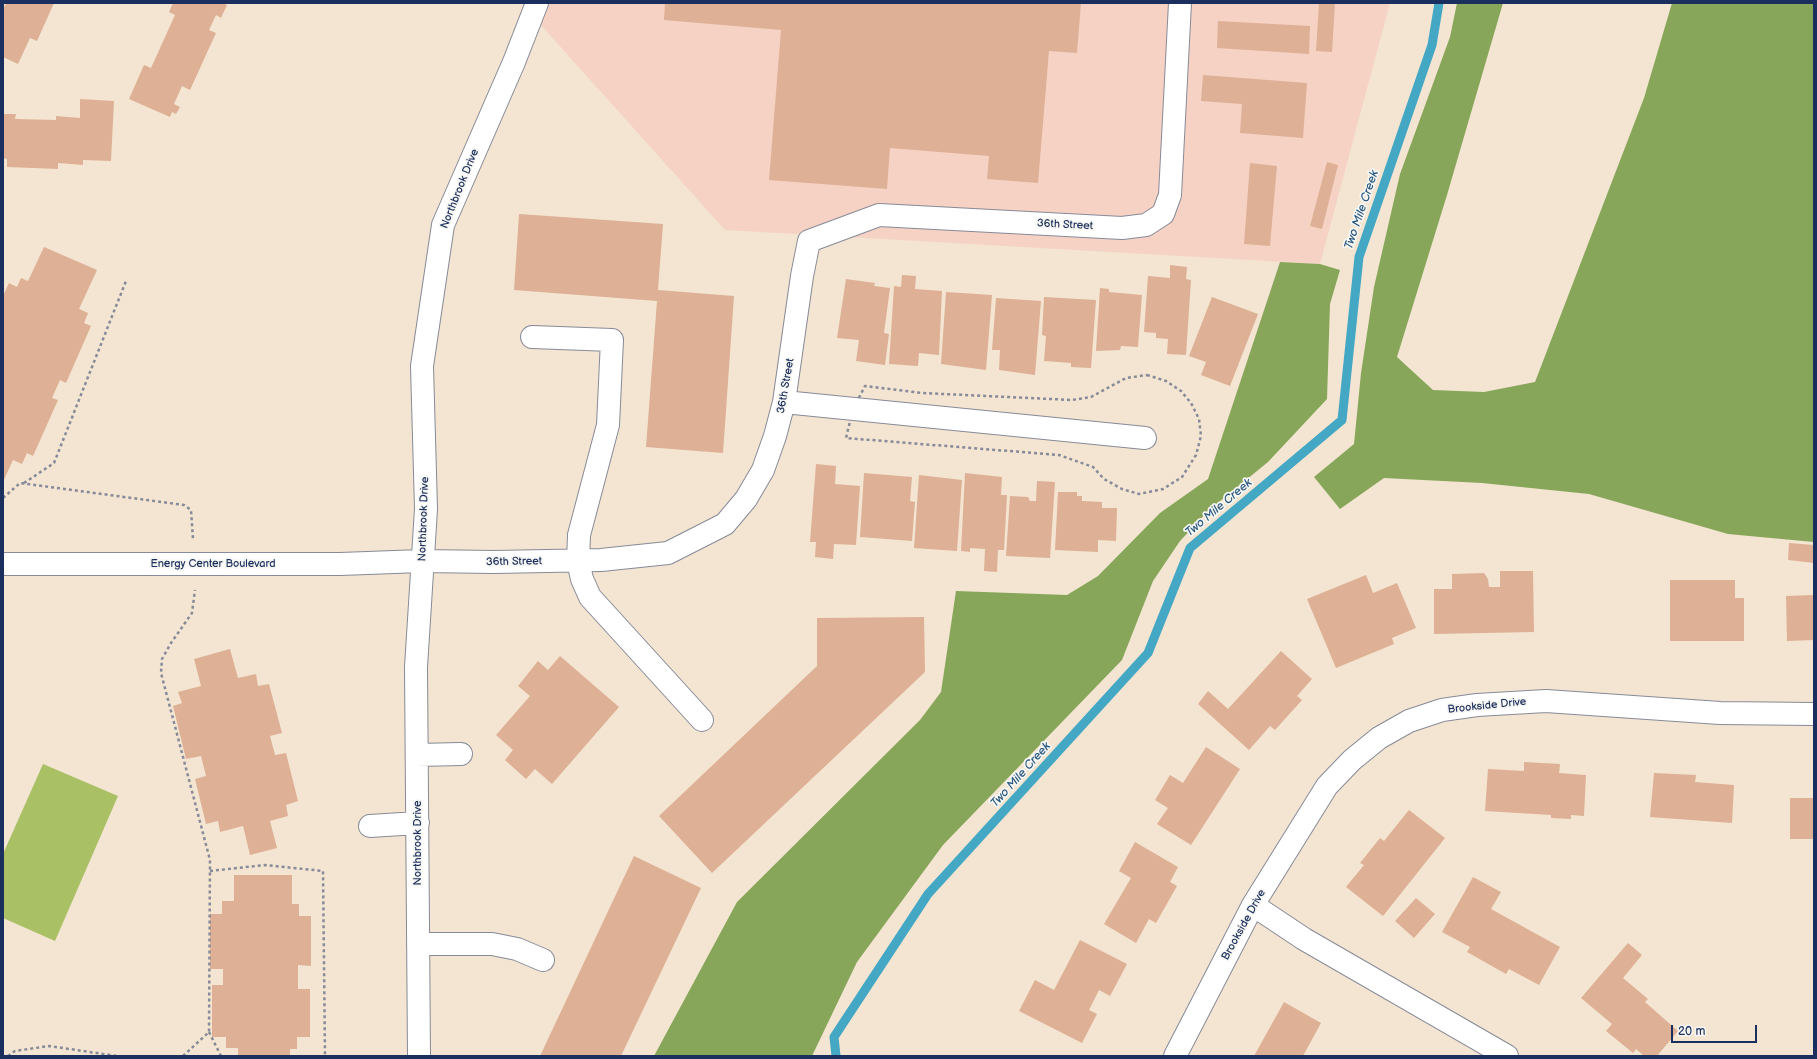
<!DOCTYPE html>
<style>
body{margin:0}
#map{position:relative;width:1817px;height:1059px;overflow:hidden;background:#f3e5d1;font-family:"Balsamiq Sans",sans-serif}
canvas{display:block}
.frame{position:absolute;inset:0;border:4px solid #1b2f5e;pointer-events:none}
.scale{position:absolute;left:1671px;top:1025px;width:86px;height:18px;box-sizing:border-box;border:2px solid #1b2f5e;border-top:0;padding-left:5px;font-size:12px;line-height:14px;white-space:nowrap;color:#1b2f5e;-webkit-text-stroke:3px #f6f6f2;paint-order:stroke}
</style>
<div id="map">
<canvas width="1817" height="1059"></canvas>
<div class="frame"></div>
<div class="scale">20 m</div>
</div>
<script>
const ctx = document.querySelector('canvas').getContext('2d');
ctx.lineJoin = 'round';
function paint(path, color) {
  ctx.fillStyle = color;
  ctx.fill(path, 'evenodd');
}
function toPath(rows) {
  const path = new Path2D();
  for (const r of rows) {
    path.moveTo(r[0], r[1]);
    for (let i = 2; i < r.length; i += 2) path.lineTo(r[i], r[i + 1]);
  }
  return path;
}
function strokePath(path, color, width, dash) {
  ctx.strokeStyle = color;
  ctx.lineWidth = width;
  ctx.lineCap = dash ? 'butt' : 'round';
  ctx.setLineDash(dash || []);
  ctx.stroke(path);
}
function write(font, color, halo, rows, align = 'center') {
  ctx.font = font + ' "Balsamiq Sans",sans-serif';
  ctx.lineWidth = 3.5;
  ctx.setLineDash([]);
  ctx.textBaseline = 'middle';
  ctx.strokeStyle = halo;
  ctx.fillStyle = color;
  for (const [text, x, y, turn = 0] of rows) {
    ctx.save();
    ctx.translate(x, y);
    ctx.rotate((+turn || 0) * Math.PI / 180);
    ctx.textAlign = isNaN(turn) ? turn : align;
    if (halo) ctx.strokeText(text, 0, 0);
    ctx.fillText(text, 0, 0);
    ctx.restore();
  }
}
paint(toPath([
 [521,3,1390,3,1320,264,725,230]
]), '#f6d2c5');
paint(toPath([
 [43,764,118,796,55,941,3,918,3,854]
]), '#aac065');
paint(toPath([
 [1457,3,1503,3,1447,195,1397,357,1433,390,1484,392,1535,382,1644,98,1672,3,1814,3,1814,542,1728,534,1589,494,1482,483,1384,478,1340,509,1314,477,1354,444,1361,373,1374,287,1400,174,1450,37],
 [1280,262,1320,264,1340,270,1330,304,1327,399,1268,462,1208,511,1180,541,1153,581,1122,660,943,845,857,962,812,1056,654,1056,737,902,920,720,941,692,956,591,1067,595,1098,576,1160,513,1208,479]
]), '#87a65a');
strokePath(toPath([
 [836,1056,834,1037,928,894,1148,653,1190,548,1342,420,1359,257,1432,45,1439,3]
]), '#44a7c4', 9);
paint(toPath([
 [6,3,54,3,37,41,30,38,18,64,3,57,3,10],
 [173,3,223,3,227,5,221,18,216,15,209,30,216,33,190,90,182,86,174,104,180,107,176,114,172,112,170,117,129,99,144,65,151,68,175,15,169,12],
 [665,3,1081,3,1077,53,1049,51,1038,183,987,179,989,156,890,148,887,189,769,180,781,30,664,20],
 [1319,3,1335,3,1332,52,1316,51],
 [1218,21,1310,26,1309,54,1217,48],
 [1203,75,1307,83,1303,138,1240,133,1242,104,1201,101],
 [80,99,114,101,111,161,83,160,83,165,58,163,58,169,7,167,7,159,3,158,3,114,16,114,15,119,56,120,56,116,80,118],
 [1327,162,1338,165,1322,229,1310,226],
 [1250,163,1277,166,1270,246,1244,244],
 [519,214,663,224,658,290,734,296,723,453,646,447,657,301,514,290],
 [44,247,97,270,79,309,88,313,84,323,91,326,66,383,60,380,52,398,58,400,33,456,27,453,22,464,13,460,3,482,3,296,9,283,17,287,21,278,28,281],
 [1170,265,1187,267,1186,279,1191,280,1186,355,1167,354,1168,339,1156,338,1156,333,1144,332,1148,276,1170,278],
 [902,275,916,276,915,289,942,291,939,355,919,353,918,366,889,364,894,286,901,287],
 [846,279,875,283,874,286,890,288,884,333,889,334,885,365,856,361,859,340,837,338],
 [1100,288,1109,289,1109,292,1142,295,1138,347,1121,346,1120,350,1096,351],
 [946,292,992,295,986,370,941,364],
 [1044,297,1096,300,1091,368,1071,367,1071,363,1044,361,1046,336,1042,335],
 [1212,297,1258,314,1230,386,1201,375,1206,362,1189,356],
 [996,298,1041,301,1035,375,999,370,1000,350,992,350],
 [816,464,836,466,835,484,860,486,856,545,834,544,833,559,815,557,816,542,810,542],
 [864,473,912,477,910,501,915,502,912,541,860,537],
 [965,473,1002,477,1001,495,1007,495,1004,550,998,550,997,572,984,571,985,549,970,548,970,552,961,551],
 [919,475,962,480,957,551,914,548],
 [1037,481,1055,482,1050,558,1006,556,1010,496,1028,497,1030,501,1036,501],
 [1058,492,1077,492,1077,496,1082,496,1082,501,1102,502,1102,508,1117,508,1116,541,1098,540,1098,552,1055,550],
 [1789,543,1814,545,1814,563,1788,560],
 [1500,571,1533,571,1534,632,1434,634,1434,589,1452,589,1452,574,1484,573,1488,579,1489,587,1500,587],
 [1366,575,1373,593,1397,583,1416,628,1392,638,1394,644,1336,668,1307,599],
 [1670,580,1735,580,1735,598,1744,598,1744,641,1670,641],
 [1814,595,1814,640,1787,641,1786,596],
 [924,617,925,672,712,873,659,816,817,666,817,618],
 [230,649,238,678,256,674,258,686,269,684,282,733,270,736,275,755,286,753,298,801,286,805,288,816,270,821,277,848,250,855,243,826,220,832,218,821,206,824,195,779,206,776,201,756,186,759,173,706,182,703,178,692,201,686,194,659],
 [1281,651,1312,679,1297,696,1302,700,1275,730,1270,726,1249,750,1198,704,1208,691,1228,709],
 [560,656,619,707,552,784,535,769,526,779,505,760,513,750,496,735,530,696,518,686,538,661,548,670],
 [1206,747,1240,769,1191,845,1157,824,1168,808,1155,800,1170,775,1183,783],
 [1524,762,1560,764,1559,773,1586,775,1584,816,1571,815,1571,819,1551,818,1551,815,1485,811,1488,769,1524,771],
 [1654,773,1696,775,1695,782,1734,785,1732,823,1650,817],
 [1790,798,1814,798,1814,839,1790,839],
 [1409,810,1445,838,1383,916,1346,887,1364,865,1360,863,1380,838,1384,841],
 [1135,842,1178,867,1170,882,1177,886,1156,923,1149,919,1136,943,1104,924,1131,878,1119,871],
 [634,856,701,888,621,1056,540,1056],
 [234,875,292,875,292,904,299,904,299,916,311,916,311,966,298,965,298,989,310,989,310,1037,297,1037,297,1049,290,1049,290,1056,238,1056,238,1048,226,1048,226,1037,212,1037,212,985,223,985,223,969,210,969,210,914,222,914,222,901,234,901],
 [1473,877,1501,892,1491,909,1560,947,1539,985,1509,969,1506,974,1467,952,1470,947,1442,932],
 [1416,898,1435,914,1414,938,1395,921],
 [1080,940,1127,964,1110,996,1099,990,1089,1010,1097,1014,1082,1043,1019,1011,1035,980,1054,990],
 [1628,943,1642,955,1623,978,1648,999,1645,1002,1678,1031,1657,1056,1644,1056,1636,1049,1633,1053,1606,1031,1612,1024,1581,998],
 [1284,1002,1321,1023,1303,1056,1254,1056]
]), '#deb095');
const minor = toPath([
 [532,337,612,340,608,425,579,535,578,561,582,579,590,597,702,720],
 [784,402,1145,438],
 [3,564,340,564,422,561,494,562,601,560,668,553,725,524,746,499,763,470,775,436,784,402,802,276,809,241,879,215,1122,228,1146,225,1163,214,1170,195,1180,3],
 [417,755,461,754],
 [370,826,418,823],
 [1253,905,1304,939,1507,1056],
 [418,944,492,944,517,949,543,960],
 [419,1056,416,667,426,509,422,366,443,225,514,62,537,3],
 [1175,1056,1253,905,1327,786,1352,760,1379,738,1409,721,1442,710,1477,705,1546,701,1720,713,1814,714]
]);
strokePath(minor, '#878a98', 24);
strokePath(toPath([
 [1147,375,1166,381,1181,391,1191,403,1199,419,1201,436,1196,455,1182,477,1163,489,1139,494,1122,489,1104,479,1093,467,1059,455,846,438,853,409,865,386,922,393,1072,400,1091,397,1126,378,1147,375],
 [24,483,54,463,126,281],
 [3,498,20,483,184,505,191,510,193,539],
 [210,871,265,865,323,871,325,1056],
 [209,1032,221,1056],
 [8,1056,15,1051,49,1046,117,1056],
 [183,1056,209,1032,210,860,161,673,162,659,171,643,192,613,195,590]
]), '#878a98', 2.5, [3, 3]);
strokePath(minor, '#fff', 22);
write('11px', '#1b2f5e', '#f6f6f2', [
 ["Northbrook Drive",460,189,-68],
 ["36th Street",1065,225,3],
 ["36th Street",786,386,-80],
 ["Northbrook Drive",424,519,-88],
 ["36th Street",514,562,-1],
 ["Energy Center Boulevard",213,564],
 ["Brookside Drive",1487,706,-6],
 ["Northbrook Drive",418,843,-90],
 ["Brookside Drive",1244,925,-61]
]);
write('italic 12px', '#295982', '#f6f6f2', [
 ["Two Mile Creek",1362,210,-71],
 ["Two Mile Creek",1219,508,-40],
 ["Two Mile Creek",1021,775,-48]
]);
</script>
